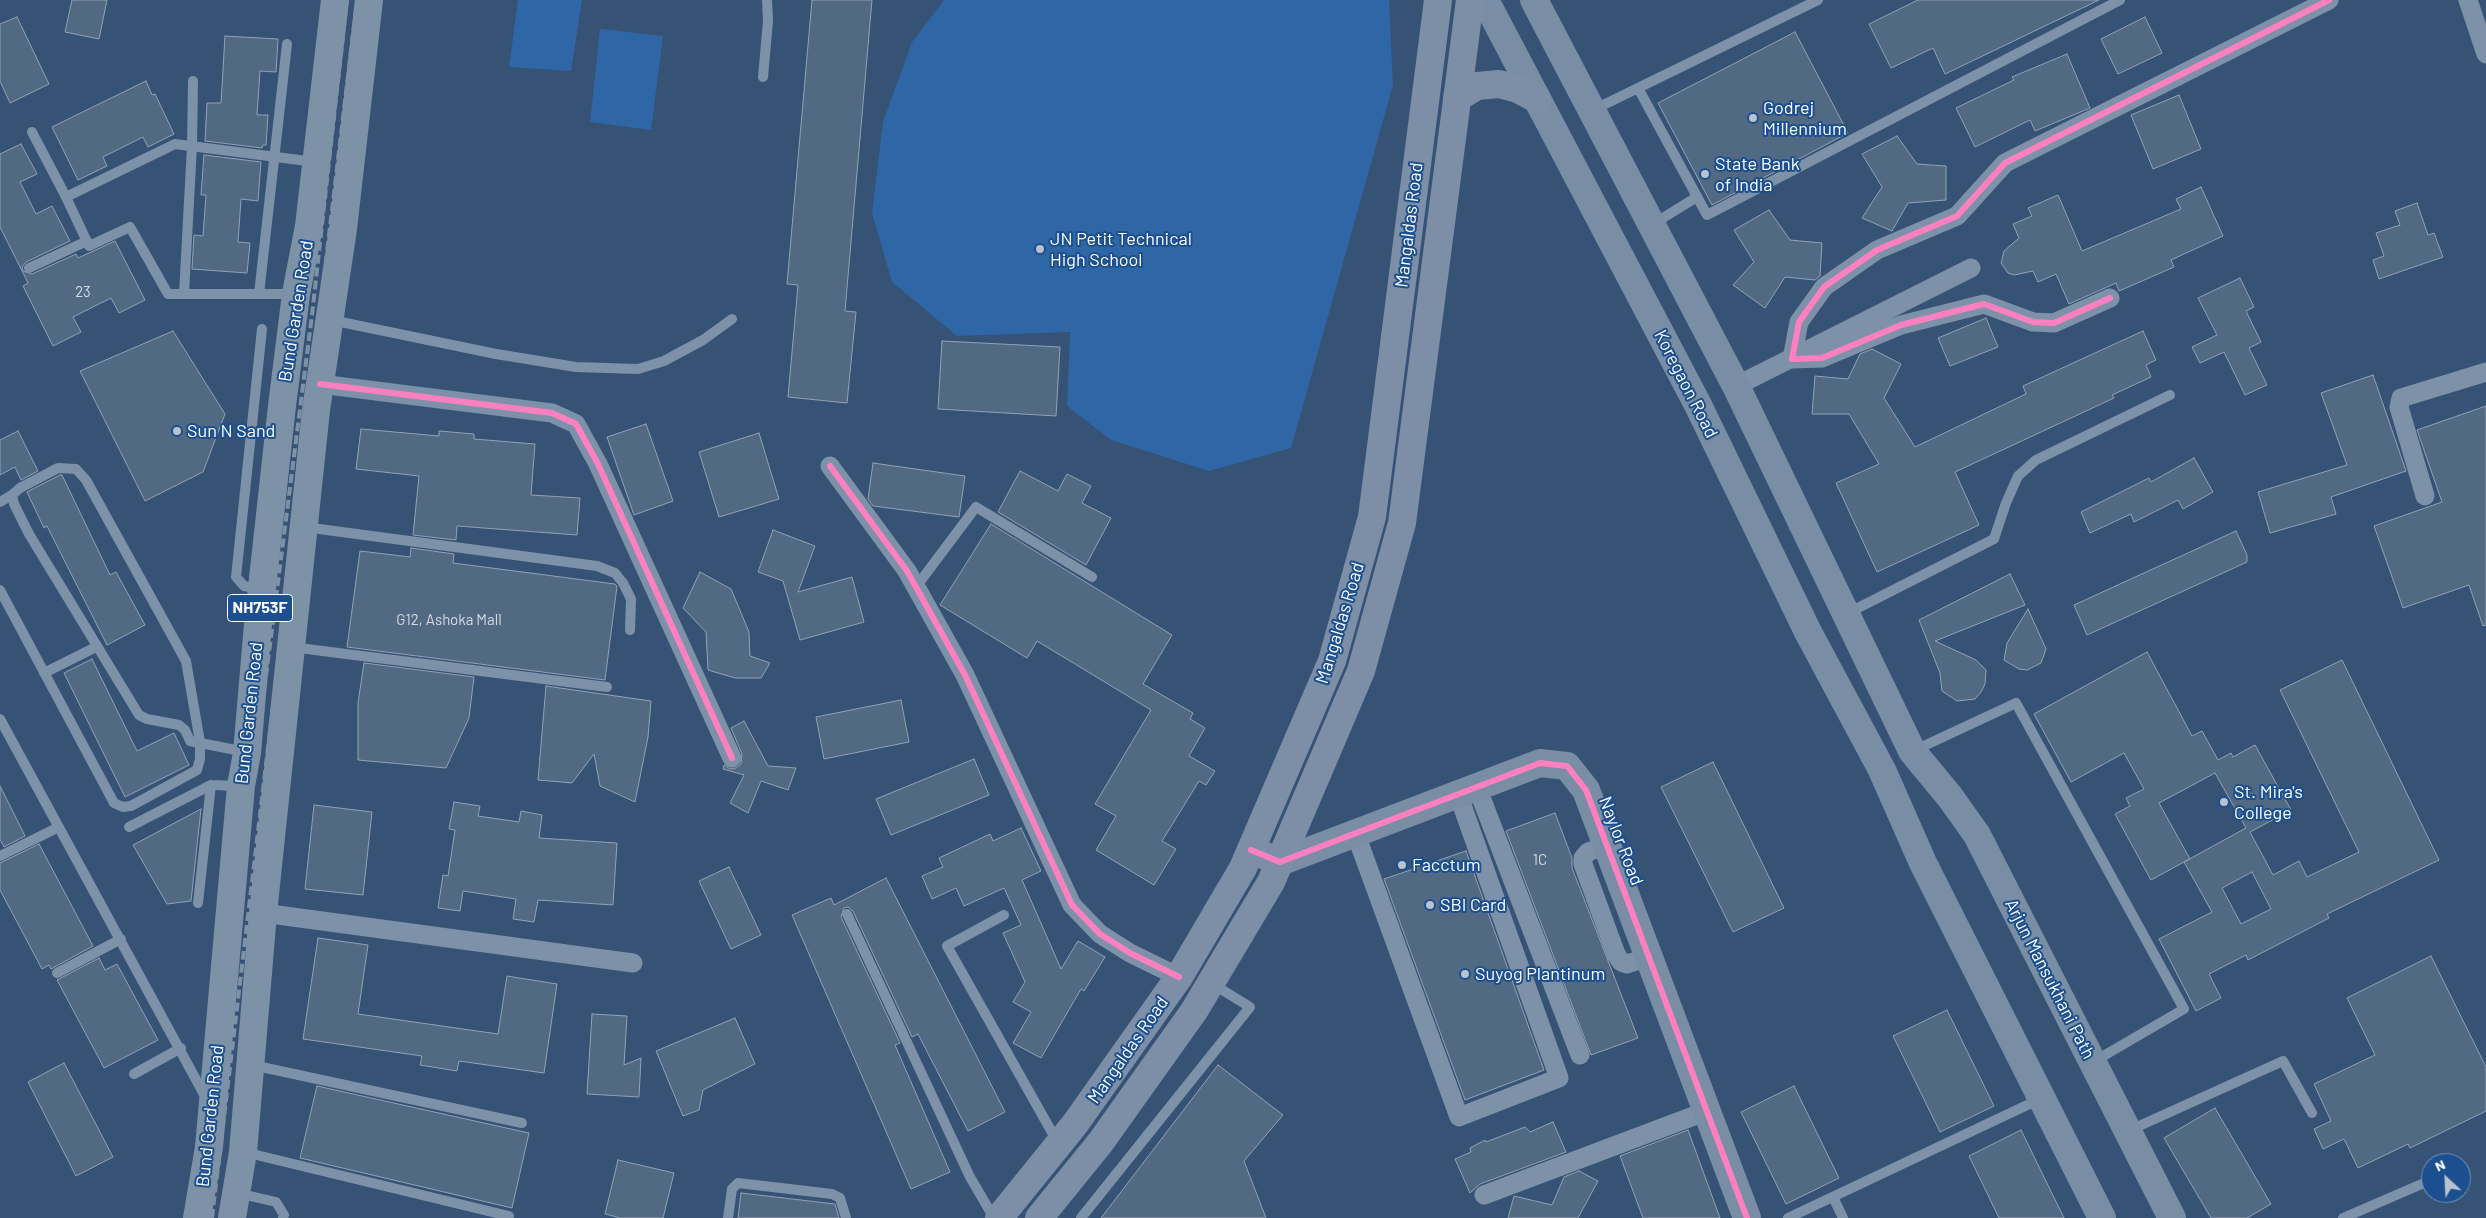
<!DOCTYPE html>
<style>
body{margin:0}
#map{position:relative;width:2486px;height:1218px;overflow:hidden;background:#365274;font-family:Barlow,sans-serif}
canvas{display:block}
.north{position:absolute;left:2421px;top:1153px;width:50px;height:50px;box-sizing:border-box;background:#1b4f8f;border:1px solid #7695bc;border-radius:50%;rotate:335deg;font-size:14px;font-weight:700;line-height:20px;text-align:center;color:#fff}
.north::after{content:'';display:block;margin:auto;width:18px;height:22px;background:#b9c2ce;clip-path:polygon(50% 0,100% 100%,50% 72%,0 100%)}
</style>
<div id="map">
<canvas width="2486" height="1218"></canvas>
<div class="north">N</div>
</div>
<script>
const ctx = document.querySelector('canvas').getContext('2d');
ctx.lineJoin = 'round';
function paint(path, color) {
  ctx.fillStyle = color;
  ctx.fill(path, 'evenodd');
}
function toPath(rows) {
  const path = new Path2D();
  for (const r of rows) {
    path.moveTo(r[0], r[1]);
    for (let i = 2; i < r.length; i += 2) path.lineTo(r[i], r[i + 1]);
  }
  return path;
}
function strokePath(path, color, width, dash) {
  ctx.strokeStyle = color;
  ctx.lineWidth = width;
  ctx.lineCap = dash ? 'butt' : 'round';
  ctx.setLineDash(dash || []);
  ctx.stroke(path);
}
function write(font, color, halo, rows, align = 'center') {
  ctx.font = font + ' Barlow,sans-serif';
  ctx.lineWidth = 4;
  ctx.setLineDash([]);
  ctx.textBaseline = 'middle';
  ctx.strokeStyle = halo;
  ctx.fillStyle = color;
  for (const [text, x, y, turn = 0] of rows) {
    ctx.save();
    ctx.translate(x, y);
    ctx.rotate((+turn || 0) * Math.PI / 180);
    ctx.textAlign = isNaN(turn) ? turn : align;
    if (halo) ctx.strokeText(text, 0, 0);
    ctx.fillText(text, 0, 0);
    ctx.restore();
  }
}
paint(toPath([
 [518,0,582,0,571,71,509,67],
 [944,0,1389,0,1393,85,1291,448,1209,471,1111,440,1067,406,1070,332,957,336,892,282,872,213,883,122,912,42],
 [600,29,663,36,651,130,590,122]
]), '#2f66a5');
const building = toPath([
 [72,0,107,0,99,39,65,32,72,0],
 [812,0,872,0,845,311,856,312,847,403,788,397,798,285,787,284,812,0],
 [1918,0,2099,0,1945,74,1933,48,1891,68,1869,24,1918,0],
 [17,17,49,84,10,103,0,81,0,24,17,17],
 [2145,17,2162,53,2118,74,2101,39,2145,17],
 [1795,32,1848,133,1712,205,1658,103,1795,32],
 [225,36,278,39,276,72,260,71,257,115,268,115,266,145,263,145,262,148,205,141,207,103,221,103,225,36],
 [2067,54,2090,108,2035,131,2030,120,1975,147,1956,108,2014,80,2012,77,2067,54],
 [146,81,152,95,155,94,174,134,148,147,143,137,103,157,107,166,78,180,52,127,146,81],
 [2179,95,2201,149,2153,169,2131,115,2179,95],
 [1897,136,1917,164,1946,166,1946,200,1908,203,1892,231,1862,218,1882,187,1862,154,1897,136],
 [21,144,37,174,20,182,36,214,52,206,70,241,26,262,22,267,23,271,32,274,76,254,78,258,115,241,145,300,119,313,111,298,73,317,81,332,53,346,23,286,28,283,0,227,0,154,21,144],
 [204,155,261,162,258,201,241,199,238,242,250,243,247,273,192,269,194,235,203,236,206,195,201,195,204,155],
 [2201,187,2223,236,2171,260,2174,267,2119,291,2116,283,2069,304,2056,274,2038,282,2033,271,2014,275,2008,273,2001,263,2004,251,2019,238,2013,224,2032,216,2028,208,2058,195,2082,251,2181,209,2176,199,2201,187],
 [2417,203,2428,235,2434,233,2443,257,2379,279,2373,260,2384,256,2376,233,2400,225,2395,211,2417,203],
 [1769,210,1790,240,1822,243,1820,276,1815,280,1785,277,1765,308,1733,285,1754,262,1734,230,1769,210],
 [2240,278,2254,307,2246,311,2261,342,2249,348,2267,385,2245,395,2224,352,2200,363,2192,347,2217,335,2198,298,2240,278],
 [1986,318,1998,347,1950,366,1938,338,1986,318],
 [173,331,225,414,203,472,145,501,80,371,173,331],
 [2143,331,2156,360,2146,365,2151,377,2112,395,2114,398,1955,472,1979,525,1877,572,1836,483,1879,464,1849,414,1812,414,1815,376,1848,379,1860,354,1872,349,1901,364,1884,398,1915,447,2026,394,2023,386,2143,331],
 [942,341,1060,347,1056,416,938,409,942,341],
 [2373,375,2406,471,2331,497,2336,514,2270,533,2258,492,2347,465,2321,393,2373,375],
 [2486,406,2486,625,2483,626,2469,585,2403,608,2374,526,2442,502,2417,430,2486,406],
 [646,424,673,501,634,515,607,437,646,424],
 [361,429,439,436,439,431,474,434,474,439,535,444,531,495,580,498,577,535,457,526,456,540,413,535,419,476,356,469,361,429],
 [18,431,38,471,21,480,15,467,0,475,0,440,18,431],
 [759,433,779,499,719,517,699,452,759,433],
 [2194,458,2213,492,2183,509,2178,500,2134,522,2131,514,2090,533,2081,512,2149,478,2151,482,2194,458],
 [873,463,965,476,959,517,873,506,868,499,873,463],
 [1020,471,1058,491,1067,474,1091,486,1082,503,1111,518,1086,565,998,512,1020,471],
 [60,475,62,475,110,575,116,572,145,625,107,645,47,526,44,528,27,492,60,475],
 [991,524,1172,635,1143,684,1193,713,1190,719,1205,728,1189,756,1215,771,1206,785,1199,781,1162,841,1176,849,1154,885,1096,850,1116,816,1095,804,1151,710,1037,641,1027,658,940,605,991,524],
 [773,530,815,546,798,592,852,577,864,622,800,640,783,581,758,572,773,530],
 [2236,531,2247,555,2247,562,2087,635,2074,605,2236,531],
 [411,548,454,554,453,563,615,584,617,586,605,680,347,647,360,551,410,557,411,548],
 [700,572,731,589,749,632,750,656,770,663,761,678,735,678,708,670,706,632,683,608,700,572],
 [2010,574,2025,605,1935,641,1976,660,1986,670,1985,684,1981,692,1975,699,1957,701,1942,691,1940,673,1919,620,2010,574],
 [2028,609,2046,649,2041,663,2027,670,2019,669,2004,660,2007,643,2028,609],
 [2147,652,2192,736,2202,731,2218,760,2231,753,2233,757,2255,745,2291,810,2250,832,2273,875,2299,861,2307,877,2359,852,2280,690,2342,660,2439,860,2327,914,2329,918,2248,960,2246,955,2209,974,2221,998,2196,1011,2159,939,2212,912,2184,862,2151,880,2115,814,2130,806,2126,798,2144,789,2124,753,2071,782,2034,714,2147,652],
 [2215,773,2246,828,2184,862,2190,859,2159,803,2215,773],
 [2252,872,2271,909,2241,924,2222,888,2252,872],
 [92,659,137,751,174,733,189,765,125,797,64,673,92,659],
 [364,663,474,677,469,718,446,768,358,760,358,703,364,663],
 [546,686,651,701,648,737,635,802,600,786,594,754,572,783,538,780,546,686],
 [901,700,909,742,824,759,816,717,901,700],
 [744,721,768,766,796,768,788,790,761,781,748,813,730,803,744,775,723,769,724,765,730,769,736,768,741,764,742,754,731,728,744,721],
 [974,759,989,795,891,835,876,799,974,759],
 [1713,762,1784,908,1733,932,1661,787,1713,762],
 [0,786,25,836,4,847,0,839,0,786],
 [454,802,480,806,478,816,519,822,521,811,542,815,539,838,617,843,613,905,538,900,534,922,513,919,516,899,463,891,460,911,438,908,443,875,448,876,455,830,449,829,454,802],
 [314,805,372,812,363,895,305,889,314,805],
 [201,809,191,901,167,904,133,845,201,809],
 [1555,813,1572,858,1572,868,1638,1038,1591,1055,1506,831,1555,813],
 [1021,828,1041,871,1022,880,1061,969,1078,941,1105,957,1084,991,1081,989,1041,1058,1013,1043,1031,1012,1013,1002,1025,982,1003,933,1021,925,1004,888,964,906,956,888,932,899,922,876,943,867,939,858,990,834,993,841,1021,828],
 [39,844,93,946,51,969,49,965,42,969,0,890,0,863,39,844],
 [1466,851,1544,1070,1465,1100,1384,879,1466,851],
 [729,867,761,935,731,949,699,881,729,867],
 [886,878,1005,1112,968,1131,918,1034,912,1037,853,911,848,907,844,908,841,917,900,1043,895,1045,950,1172,911,1189,792,915,831,898,834,905,886,878],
 [318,938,368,945,358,1014,498,1034,507,976,557,984,544,1073,459,1061,457,1071,420,1065,422,1056,303,1039,318,938],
 [2431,956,2486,1067,2486,1111,2410,1148,2408,1144,2358,1168,2344,1139,2323,1149,2314,1129,2331,1121,2314,1084,2375,1055,2347,998,2431,956],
 [99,958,105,970,117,964,158,1040,104,1068,57,980,99,958],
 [1947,1010,1994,1106,1940,1132,1893,1036,1947,1010],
 [592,1014,627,1016,624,1065,641,1058,639,1097,587,1094,592,1014],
 [735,1018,755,1064,703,1090,699,1110,683,1116,656,1051,735,1018],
 [64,1063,113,1157,76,1176,28,1082,64,1063],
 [1218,1065,1283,1115,1244,1161,1266,1218,1101,1218,1218,1065],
 [317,1086,529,1133,512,1208,300,1158,317,1086],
 [1794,1086,1839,1178,1786,1204,1741,1112,1794,1086],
 [2215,1108,2271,1204,2247,1218,2211,1218,2164,1138,2215,1108],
 [1553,1122,1566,1152,1480,1184,1470,1193,1455,1159,1471,1152,1470,1148,1485,1140,1486,1142,1525,1127,1530,1132,1553,1122],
 [1688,1130,1720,1218,1643,1218,1620,1156,1688,1130],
 [2021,1130,2064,1218,1999,1218,1969,1156,2021,1130],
 [618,1160,674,1173,663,1218,621,1218,605,1214,618,1160],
 [1579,1171,1598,1181,1578,1218,1508,1218,1514,1196,1552,1205,1564,1177,1579,1171],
 [741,1193,835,1204,839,1218,738,1218,741,1193]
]);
paint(building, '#526984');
strokePath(building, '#92a2b6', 1);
strokePath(toPath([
 [763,77,768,21,767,0],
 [1638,88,1707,215,2120,0],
 [1593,110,1818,0],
 [32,132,66,197],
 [1653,224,1697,197],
 [29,268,87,241],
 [184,294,192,146,193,81],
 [259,294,287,44],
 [295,294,168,294,130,227,89,246,66,197,175,144,315,162],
 [331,320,496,354,576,367,638,369,664,361,703,340,732,319],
 [12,495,14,504,29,534,139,715,147,719,179,725,185,730,190,741,246,752],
 [0,502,12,495,20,488,58,468,76,469,86,480,186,661,200,742,200,759,197,770,131,806,123,807,114,803,0,590],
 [304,527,597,566,615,573,623,583,631,599,630,630],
 [916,587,976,507,1092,577],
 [261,589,244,586,236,577,262,329],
 [1848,613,1994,539,2006,503,2018,476,2036,460,2170,395],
 [291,647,607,687],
 [44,673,96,647],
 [0,719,206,1098],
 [1913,751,2016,703,2184,1009,2093,1062],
 [129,827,211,785,240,786],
 [0,856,59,827],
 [198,903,211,785],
 [847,914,970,1177,994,1218],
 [1004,915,947,946,1058,1143],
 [57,973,121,939],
 [252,1065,522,1123],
 [134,1074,181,1048],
 [2128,1131,2283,1061,2312,1113],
 [244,1152,509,1216],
 [237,1193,276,1202,284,1215,283,1218],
 [1833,1197,1843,1218],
 [728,1218,732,1189,738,1183,832,1194,840,1198,846,1218],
 [1081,1218,1250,1007,1211,983],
 [1788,1218,2040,1099],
 [2343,1218,2431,1180]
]), '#7d92a8', 10);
strokePath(toPath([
 [2468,0,2486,54],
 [2110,298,2054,323,2033,322,1984,304,1901,325,1822,358,1792,359,1799,322,1824,287,1877,250,1957,216,2005,163,2329,0],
 [320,384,552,413,576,424,598,464,732,758],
 [1736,386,1971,268],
 [830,466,907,571,965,675,1072,905,1100,934,1130,953,1179,977],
 [2425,496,2399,407,2401,398,2486,372],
 [1477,787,1580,1055],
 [1355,832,1459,1117,1559,1078,1458,794],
 [1606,845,1588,852,1583,858,1583,864,1616,954,1621,962,1627,964,1649,957],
 [263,913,633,963],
 [1484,1195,1707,1111]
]), '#7d92a8', 19);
strokePath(toPath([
 [1485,0,1698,405,1808,632,1882,770,1923,863,2102,1218],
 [1534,0,1736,386,1912,751,1950,797,1977,835,2172,1218],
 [1251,850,1280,862,1540,763,1567,766,1586,790,1747,1218]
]), '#798da4', 28);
strokePath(toPath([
 [1457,98,1477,86,1499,84,1518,89,1537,99],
 [999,1218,1075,1124,1179,977,1243,868,1332,661,1372,517,1438,0],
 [1039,1218,1100,1143,1194,1011,1271,882,1361,671,1402,523,1470,0]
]), '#7d8ea7', 28);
strokePath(toPath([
 [197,1218,209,1147,241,786,247,753,258,624,282,406,296,294,309,226,335,0],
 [232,1218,243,1152,263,913,316,410,343,229,369,0]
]), '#7e92a7', 28);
strokePath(toPath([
 [197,1218,312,315,347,0],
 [212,1218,357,0]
]), '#7e92a7', 4, [9, 4]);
strokePath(toPath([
 [2110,298,2054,323,2033,322,1984,304,1901,325,1822,358,1792,359,1799,322,1824,287,1877,250,1957,216,2005,163,2329,0],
 [320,384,552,413,576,424,598,464,732,758],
 [830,466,907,571,965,675,1072,905,1100,934,1130,953,1179,977],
 [1251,850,1280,862,1540,763,1567,766,1586,790,1747,1218]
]), '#ff80c0', 6);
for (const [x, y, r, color] of [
 [1753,118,5,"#b9c2ce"],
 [1705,174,5,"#b9c2ce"],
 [1040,249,5,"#b9c2ce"],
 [177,431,5,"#b9c2ce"],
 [2224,802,5,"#b9c2ce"],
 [1402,865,5,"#b9c2ce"],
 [1430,905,5,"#b9c2ce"],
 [1465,974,5,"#b9c2ce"]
]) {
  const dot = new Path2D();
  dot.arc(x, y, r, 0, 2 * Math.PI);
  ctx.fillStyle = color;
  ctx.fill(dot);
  strokePath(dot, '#1b4f8f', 2);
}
write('15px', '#d4dae0', null, [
 ["23",83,292],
 ["G12, Ashoka Mall",449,620],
 ["1C",1540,860]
]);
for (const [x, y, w] of [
 [260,608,65]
]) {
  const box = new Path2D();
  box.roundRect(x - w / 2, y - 13.5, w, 27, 4);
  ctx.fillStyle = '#1b4f8f';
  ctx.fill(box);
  strokePath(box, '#fff', 1);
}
write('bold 16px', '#fff', null, [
 ["NH753F",260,608]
]);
write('18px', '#fff', '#1b4f8f', [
 ["Godrej",1763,108],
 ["Millennium",1763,129],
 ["State Bank",1715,164],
 ["of India",1715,185],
 ["JN Petit Technical",1050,239],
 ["High School",1050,260],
 ["Sun N Sand",187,431],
 ["St. Mira's",2234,792],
 ["College",2234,813],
 ["Facctum",1412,865],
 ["SBI Card",1440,905],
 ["Suyog Plantinum",1475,974]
], 'left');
write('18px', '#fff', '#1b4f8f', [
 ["Mangaldas Road",1409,225,-83],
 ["Bund Garden Road",296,311,-81],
 ["Koregaon Road",1686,384,63],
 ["Mangaldas Road",1340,623,-73],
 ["Bund Garden Road",249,713,-84],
 ["Naylor Road",1621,841,69],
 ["Arjun Mansukhani Path",2050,979,63],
 ["Mangaldas Road",1128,1050,-55],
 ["Bund Garden Road",210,1116,-84]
]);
</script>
